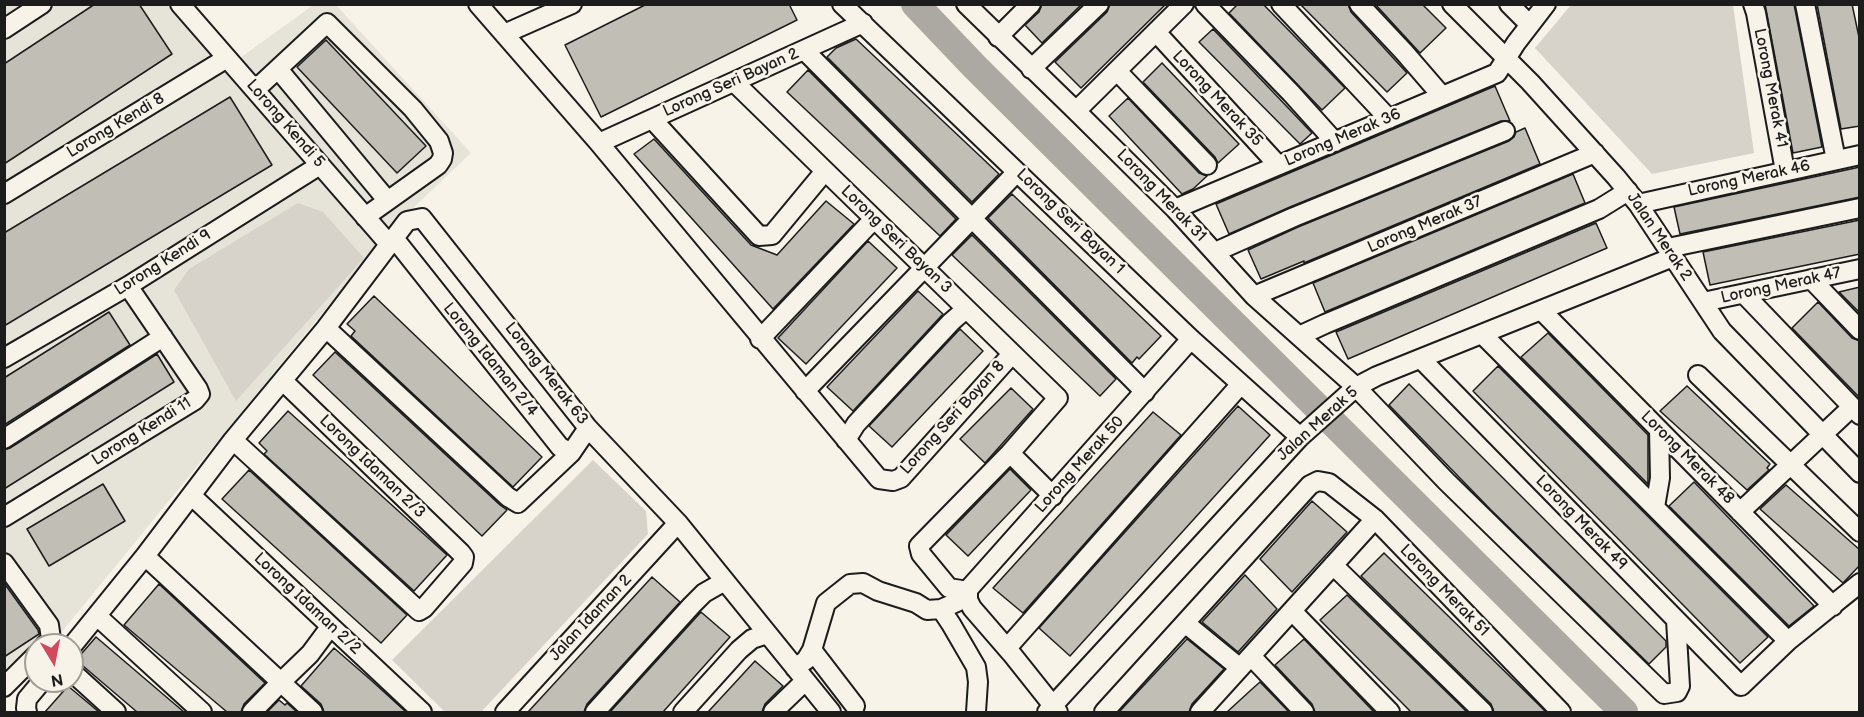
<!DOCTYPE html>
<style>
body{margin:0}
#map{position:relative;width:1864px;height:717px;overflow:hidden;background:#f7f3e8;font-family:"Balsamiq Sans",sans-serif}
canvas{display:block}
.frame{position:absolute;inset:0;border:6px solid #1c1c1c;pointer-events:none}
.north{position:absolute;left:24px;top:633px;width:60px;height:60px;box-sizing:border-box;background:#f7f3e8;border:2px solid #9f9d96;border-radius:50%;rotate:170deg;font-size:16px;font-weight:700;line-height:24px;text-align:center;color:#1c1c1c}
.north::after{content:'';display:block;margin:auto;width:21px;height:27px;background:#d1495b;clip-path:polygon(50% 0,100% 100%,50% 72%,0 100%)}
</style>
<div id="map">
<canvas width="1864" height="717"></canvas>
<div class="frame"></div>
<div class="north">N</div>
</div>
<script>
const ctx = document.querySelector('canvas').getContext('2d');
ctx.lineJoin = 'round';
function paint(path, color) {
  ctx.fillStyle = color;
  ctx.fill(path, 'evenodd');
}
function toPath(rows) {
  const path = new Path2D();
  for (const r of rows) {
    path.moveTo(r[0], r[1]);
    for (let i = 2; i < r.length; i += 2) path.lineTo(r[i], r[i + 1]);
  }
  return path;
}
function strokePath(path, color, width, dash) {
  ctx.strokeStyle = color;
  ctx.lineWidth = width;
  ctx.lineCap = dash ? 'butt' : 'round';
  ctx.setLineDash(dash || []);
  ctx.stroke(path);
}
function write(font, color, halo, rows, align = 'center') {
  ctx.font = font + ' "Balsamiq Sans",sans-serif';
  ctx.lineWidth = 5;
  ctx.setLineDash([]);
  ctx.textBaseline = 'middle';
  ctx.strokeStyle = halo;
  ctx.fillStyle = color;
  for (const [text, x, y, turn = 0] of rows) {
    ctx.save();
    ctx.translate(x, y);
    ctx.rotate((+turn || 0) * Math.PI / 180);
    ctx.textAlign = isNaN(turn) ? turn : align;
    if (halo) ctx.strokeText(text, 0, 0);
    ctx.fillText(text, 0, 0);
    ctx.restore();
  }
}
paint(toPath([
 [5,5,194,5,240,58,313,5,336,5,471,153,392,228,51,645,36,645,36,662,5,699]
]), '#e6e3d9');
paint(toPath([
 [1571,5,1733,5,1754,153,1652,174,1535,48],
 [298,203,323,212,364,258,236,401,174,290,189,269],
 [593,460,646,511,648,534,481,712,445,712,392,660]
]), '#d7d3cb');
strokePath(toPath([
 [915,4,975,67,1624,712]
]), '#aca9a2', 28);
const building = toPath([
 [95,4,139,4,172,54,4,164,4,64,95,4],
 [647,4,789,4,797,20,601,117,565,45,647,4],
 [1042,4,1082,4,1042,43,1025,25,1039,12,1042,4],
 [1110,4,1166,4,1081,88,1055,62,1107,12,1110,4],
 [1238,4,1263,4,1345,88,1322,110,1229,13,1238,4],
 [1300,4,1348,4,1351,12,1407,73,1387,92,1300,4],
 [1375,4,1422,4,1446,28,1420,53,1375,4],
 [1765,4,1794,4,1822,147,1793,153,1765,4],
 [1817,4,1852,4,1860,42,1860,126,1841,129,1817,4],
 [1213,29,1312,133,1300,144,1199,42,1213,29],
 [856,39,999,174,972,202,827,57,836,48,856,39],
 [326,40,426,146,397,173,297,67,326,40],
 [1162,63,1239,144,1218,163,1215,157,1143,82,1162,63],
 [808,70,956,219,940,236,787,92,808,70],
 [1495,86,1510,121,1501,121,1290,207,1229,234,1216,204,1495,86],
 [230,97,272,165,4,326,4,233,230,97],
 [1128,98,1199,173,1207,176,1193,189,1182,194,1109,116,1128,98],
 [1525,128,1540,164,1304,263,1304,261,1261,279,1248,250,1298,227,1509,141,1514,137,1516,132,1525,128],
 [654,139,751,245,777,255,826,201,854,224,773,309,634,154,654,139],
 [1860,167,1860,197,1680,234,1674,207,1860,167],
 [1573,174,1585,203,1325,312,1313,283,1573,174],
 [1012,194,1161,336,1139,359,1137,357,1132,363,988,218,1012,194],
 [1860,220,1860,254,1710,285,1703,252,1860,220],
 [1596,223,1607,248,1348,359,1336,332,1596,223],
 [972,235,1116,379,1100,396,952,255,972,235],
 [868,241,897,268,806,364,778,338,868,241],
 [1860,287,1860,313,1839,292,1860,287],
 [918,291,943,314,853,411,827,387,918,291],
 [374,296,542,457,513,487,351,336,355,331,347,324,374,296],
 [1818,302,1852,338,1860,341,1860,398,1792,328,1818,302],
 [109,312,130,345,4,425,4,378,109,312],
 [960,329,983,351,892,447,869,426,960,329],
 [1548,333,1648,435,1648,484,1521,357,1548,333],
 [335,352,500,505,507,510,482,536,313,375,335,352],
 [157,354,174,382,4,489,4,450,10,448,157,354],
 [1498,366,1768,637,1740,663,1473,391,1498,366],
 [1409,384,1666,641,1666,647,1649,664,1491,510,1389,405,1409,384],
 [1687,386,1770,464,1767,468,1769,470,1747,490,1660,411,1687,386],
 [1011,388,1033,409,985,463,960,439,1011,388],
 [1238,406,1270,435,1070,656,1039,628,1238,406],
 [288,411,447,555,414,591,264,454,267,451,259,443,288,411],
 [1153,412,1181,435,1023,613,993,588,1153,412],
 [1010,469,1031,490,968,556,946,535,1010,469],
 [249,470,407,615,381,643,222,499,249,470],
 [1694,482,1814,606,1789,626,1669,506,1694,482],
 [103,484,125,521,49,566,27,529,103,484],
 [1786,485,1860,550,1860,565,1843,583,1760,509,1786,485],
 [1312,501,1347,532,1292,592,1260,559,1312,501],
 [1384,553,1538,704,1546,712,1494,712,1491,704,1361,576,1384,553],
 [1245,575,1277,609,1238,652,1202,622,1245,575],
 [652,577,680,602,587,704,584,712,528,712,652,577],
 [4,583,38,630,39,634,4,657,4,583],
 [159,584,265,683,244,704,241,712,227,712,124,625,159,584],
 [1347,595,1467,712,1411,712,1320,620,1347,595],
 [701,612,730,637,663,712,610,712,701,612],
 [96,637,164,695,184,712,137,712,76,660,96,637],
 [1187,639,1224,669,1192,704,1189,712,1119,712,1187,639],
 [1304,639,1350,687,1374,712,1315,712,1312,704,1275,665,1304,639],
 [334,648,372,681,406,712,324,712,321,704,301,686,334,648],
 [755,661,783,686,765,704,762,712,708,712,755,661],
 [1260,682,1289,712,1227,712,1251,690,1260,682],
 [68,686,99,712,45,712,68,686],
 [279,700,285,705,287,703,297,712,267,712,279,700]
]);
paint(building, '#c0beb5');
strokePath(building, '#1c1c1c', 1.5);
const minor = toPath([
 [180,4,389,244],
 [478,4,599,143,879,479,893,481,901,478,1012,354],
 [842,4,1191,339,1300,437],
 [966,4,1076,111,1175,209,1254,296,1356,387,1446,481,1664,694,1677,692,1680,686,1676,620],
 [1205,4,1291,93,1335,142],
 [1281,4,1389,119],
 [1359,4,1404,52,1442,96],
 [1452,4,1530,82,1616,177,1638,204,1722,331,1860,473],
 [1509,4,1530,25],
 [1753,4,1756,13,1785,171],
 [1805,4,1836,160],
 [4,29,42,4],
 [1156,32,1278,165],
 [504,34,572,4],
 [998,37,1031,4],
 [804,50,1145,392],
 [278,69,387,200],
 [1031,69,1099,4],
 [1117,71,1207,165],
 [734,82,1058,398,1010,453,919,546,921,554,949,588,968,591],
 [255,90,327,23,413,109,439,141,443,153,442,159,438,165,365,217],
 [1076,111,1184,4],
 [652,119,759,236,772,235,825,171],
 [599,143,863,23],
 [4,194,227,58],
 [1638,204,1860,155],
 [1175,209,1497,73,1516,43,1546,4],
 [394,238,560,447,571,453],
 [1668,248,1860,208],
 [1215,252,1294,217,1505,131],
 [1811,279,1860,330],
 [1744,294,1860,415],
 [1254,296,1595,153],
 [1703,302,1860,269],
 [1541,310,1833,606],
 [326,328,508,497,518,503,571,453,588,428],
 [1482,334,1788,641],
 [1299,336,1325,324,1599,209,1628,191],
 [760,339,874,219],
 [4,358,128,286,320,165],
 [1421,359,1741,686,1788,641,1860,583],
 [1698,375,1860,532],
 [805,391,1017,172],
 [4,439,163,337],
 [233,440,419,611,424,608,463,563,464,557,461,553,283,381],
 [846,440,856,424,951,322,966,309],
 [1010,453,1053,496],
 [192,496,422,712],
 [1655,507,1660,478,1659,430],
 [1740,512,1852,407],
 [4,517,195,400,200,394,198,389,128,286],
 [145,556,313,712],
 [4,563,49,625,51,639,45,645],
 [1333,565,1483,712],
 [968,591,968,600,972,608,1011,653,1058,712],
 [941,609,951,624,976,667,978,682,976,712],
 [1292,611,1390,712],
 [97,616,202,712],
 [1185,623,1240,668],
 [72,646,145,556,233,440,326,328,407,221,422,218,588,428,678,523,831,712],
 [1007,648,1241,384],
 [812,650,855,706],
 [1251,656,1304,712],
 [795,668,806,660,812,650,826,603,850,584,863,583,878,591,916,603,927,610,941,609,957,602,1191,339],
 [72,672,116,712],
 [4,687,36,655],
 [27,712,26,708,27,699,42,681],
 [252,712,281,682,310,654,330,627],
 [505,712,678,523],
 [595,712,692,605,704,593,725,581],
 [683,712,739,650,752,639,767,634],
 [773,712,805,681],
 [1047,712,1300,437,1356,387,1377,376,1673,257],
 [1104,712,1310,485,1318,481,1329,483,1375,519,1561,712],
 [1200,712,1375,519]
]);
strokePath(minor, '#1c1c1c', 22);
strokePath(minor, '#f7f3e8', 18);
write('16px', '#1c1c1c', '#f7f3e8', [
 ["Lorong Seri Bayan 2",731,83,-24],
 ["Lorong Merak 41",1770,88,79],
 ["Lorong Merak 35",1217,99,47],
 ["Lorong Kendi 5",285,124,49],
 ["Lorong Kendi 8",116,126,-31],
 ["Lorong Merak 36",1343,138,-23],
 ["Lorong Merak 46",1749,179,-12],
 ["Lorong Merak 31",1161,196,46],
 ["Lorong Seri Bayan 1",1070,222,44],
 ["Lorong Merak 37",1425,225,-23],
 ["Jalan Merak 2",1659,237,56],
 ["Lorong Seri Bayan 3",896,240,44],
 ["Lorong Kendi 9",163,263,-32],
 ["Lorong Merak 47",1781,286,-12],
 ["Lorong Idaman 2/4",490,360,51],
 ["Lorong Merak 63",546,374,52],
 ["Lorong Seri Bayan 8",953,418,-48],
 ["Jalan Merak 5",1318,424,-42],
 ["Lorong Kendi 11",142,432,-32],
 ["Lorong Merak 48",1687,458,45],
 ["Lorong Merak 50",1080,465,-48],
 ["Lorong Idaman 2/3",372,467,44],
 ["Lorong Merak 49",1581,523,46],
 ["Lorong Merak 51",1444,591,46],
 ["Lorong Idaman 2/2",307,604,43],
 ["Jalan Idaman 2",591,618,-47]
]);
</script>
